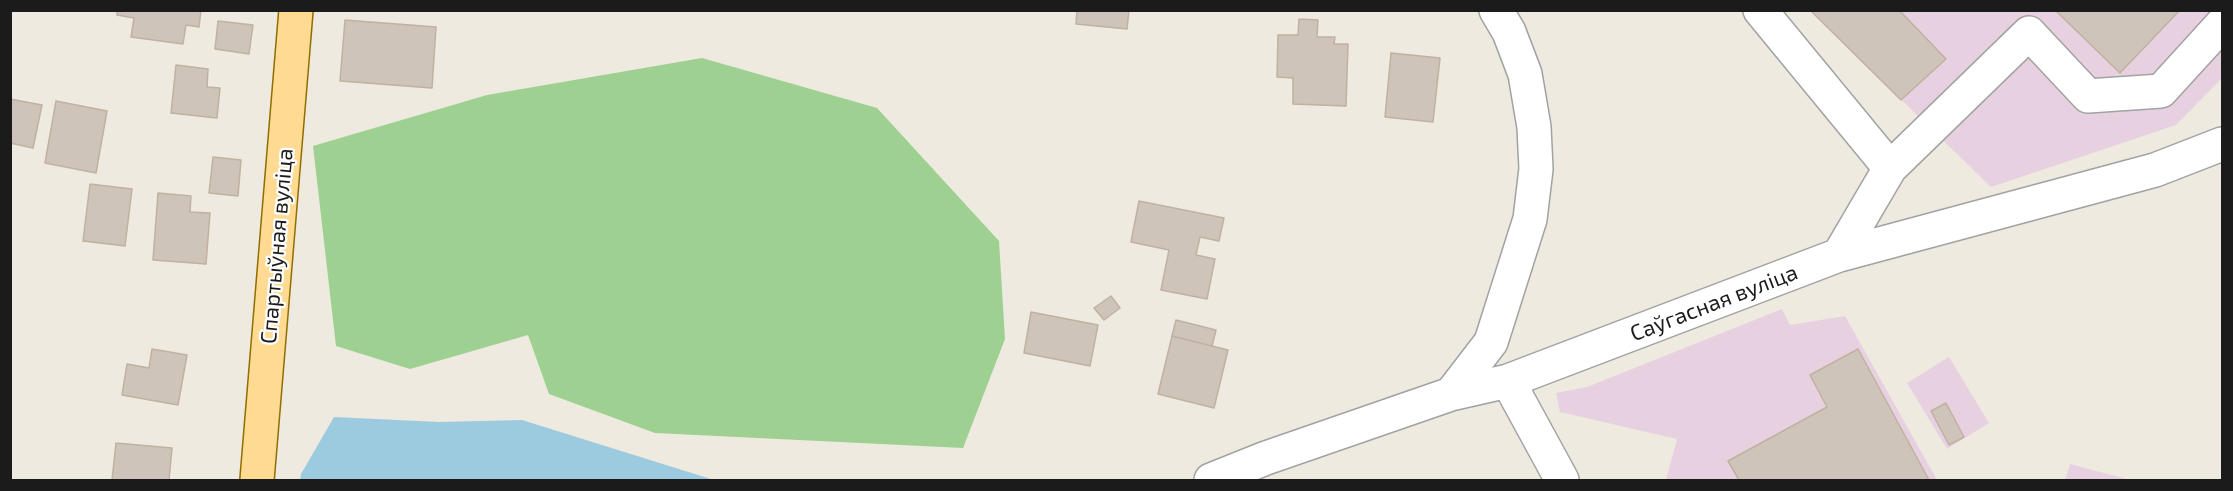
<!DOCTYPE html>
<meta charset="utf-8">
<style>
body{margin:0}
#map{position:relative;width:2233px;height:491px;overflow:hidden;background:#eeeae0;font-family:"Exo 2",sans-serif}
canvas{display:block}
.frame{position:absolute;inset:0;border:12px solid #1b1b1b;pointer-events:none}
</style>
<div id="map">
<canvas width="2233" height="491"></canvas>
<div class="frame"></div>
</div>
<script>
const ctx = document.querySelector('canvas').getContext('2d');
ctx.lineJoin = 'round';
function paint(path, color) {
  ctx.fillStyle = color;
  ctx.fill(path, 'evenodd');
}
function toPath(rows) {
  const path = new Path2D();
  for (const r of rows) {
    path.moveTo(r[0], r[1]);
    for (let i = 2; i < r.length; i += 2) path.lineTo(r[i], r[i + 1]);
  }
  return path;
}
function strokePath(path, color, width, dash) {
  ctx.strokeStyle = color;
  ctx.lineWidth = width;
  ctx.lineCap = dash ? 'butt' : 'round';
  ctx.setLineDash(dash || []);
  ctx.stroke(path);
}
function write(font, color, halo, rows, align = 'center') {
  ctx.font = font + ' "Exo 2",sans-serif';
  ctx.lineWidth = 4.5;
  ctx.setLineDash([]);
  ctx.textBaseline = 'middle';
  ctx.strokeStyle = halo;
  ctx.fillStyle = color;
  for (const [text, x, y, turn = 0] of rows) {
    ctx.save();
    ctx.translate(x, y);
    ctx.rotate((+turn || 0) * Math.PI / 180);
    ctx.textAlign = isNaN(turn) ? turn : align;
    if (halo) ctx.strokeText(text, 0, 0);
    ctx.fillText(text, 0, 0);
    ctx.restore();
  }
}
paint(toPath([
 [1810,11,2222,11,2222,78,2176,125,1991,187],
 [1782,309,1790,325,1845,316,1937,480,1666,480,1677,439,1560,412,1556,393,1587,387],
 [1949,357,1989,423,1947,449,1907,383],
 [2070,464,2130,480,2065,480]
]), '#e7d1e1');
paint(toPath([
 [702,58,877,108,999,241,1005,339,963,448,655,433,549,394,528,335,410,369,336,346,313,146,487,95]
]), '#9ed091');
paint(toPath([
 [334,417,439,422,522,420,714,480,300,480,301,474]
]), '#9ccadf');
const building = toPath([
 [117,10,201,10,199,27,186,25,183,44,131,37,134,18,117,15,117,10],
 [1077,10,1129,10,1127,29,1076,24,1077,10],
 [1810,10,1899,10,1946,59,1901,100,1810,10],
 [2055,10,2180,10,2120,73,2055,10],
 [1299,19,1318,20,1317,37,1335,37,1334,44,1348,44,1346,106,1293,104,1293,78,1277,77,1278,35,1298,35,1299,19],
 [345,20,436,27,432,88,340,81,345,20],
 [218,21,253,25,249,54,215,49,218,21],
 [1391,53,1440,58,1433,122,1385,117,1391,53],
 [176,65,208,69,207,87,220,88,217,118,171,113,176,65],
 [10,99,42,105,33,148,10,143,10,99],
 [56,101,107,111,96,173,45,163,56,101],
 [213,157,241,160,238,196,209,193,213,157],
 [90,184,132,189,125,246,83,241,90,184],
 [158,193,191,196,190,212,210,213,206,264,153,260,158,193],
 [1139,201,1224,218,1219,241,1200,237,1196,255,1215,259,1207,299,1161,290,1169,250,1131,242,1139,201],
 [1111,296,1120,308,1104,320,1094,308,1111,296],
 [1031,312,1098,325,1090,366,1024,353,1031,312],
 [1176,320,1216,330,1212,346,1172,336,1176,320],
 [1172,336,1228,350,1214,408,1158,394,1172,336],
 [152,349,187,355,178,405,122,395,127,364,149,368,152,349],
 [1858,349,1929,480,1739,480,1728,461,1827,407,1810,375,1858,349],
 [1946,403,1964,437,1949,445,1931,411,1946,403],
 [116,443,172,448,169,480,112,480,116,443]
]);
paint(building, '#cec4b9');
strokePath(building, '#c0b1a1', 1.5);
const minor = toPath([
 [1760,10,1890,168,1839,255],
 [1890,168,2029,33,2088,96,2161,91,2222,24],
 [1508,381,1562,480],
 [1451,394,1491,342,1530,219,1536,169,1534,127,1525,74,1509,32,1496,10],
 [1211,480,1266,458,1451,394,1508,381,1839,255,2155,170,2222,144]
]);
const major = toPath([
 [257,480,296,10]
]);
strokePath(minor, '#a2a2a2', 36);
strokePath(major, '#926e00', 36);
strokePath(minor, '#fff', 33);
strokePath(major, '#ffda93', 33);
write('22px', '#1b1b1b', '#fff', [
 ["Спартыўная вуліца",277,246,-85],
 ["Саўгасная вуліца",1714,303,-21]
]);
</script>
